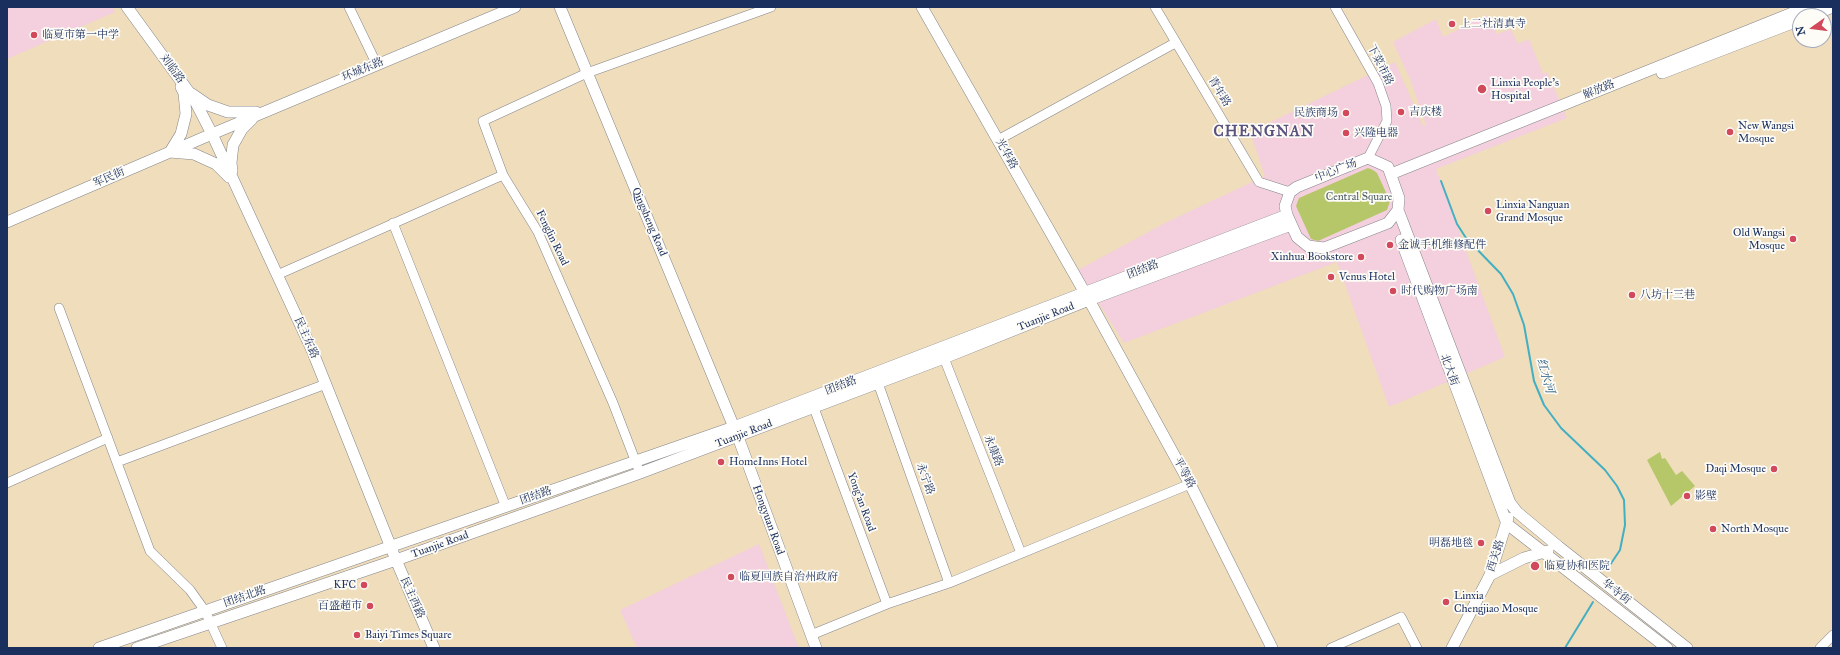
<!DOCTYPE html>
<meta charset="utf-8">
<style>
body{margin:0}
#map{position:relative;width:1840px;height:655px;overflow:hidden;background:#efddbb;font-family:"IM FELL Great Primer",serif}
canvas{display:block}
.frame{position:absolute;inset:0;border:8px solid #1b2f5e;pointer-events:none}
.north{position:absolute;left:1792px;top:8px;width:40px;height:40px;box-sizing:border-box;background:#fdfcf7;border:1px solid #a3aaba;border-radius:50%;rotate:256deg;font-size:11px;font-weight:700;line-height:16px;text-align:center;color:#1b2f5e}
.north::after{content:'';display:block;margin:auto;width:14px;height:18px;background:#d1495b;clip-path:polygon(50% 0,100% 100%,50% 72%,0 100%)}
</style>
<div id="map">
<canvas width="1840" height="655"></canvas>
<div class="frame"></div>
<div class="north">N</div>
</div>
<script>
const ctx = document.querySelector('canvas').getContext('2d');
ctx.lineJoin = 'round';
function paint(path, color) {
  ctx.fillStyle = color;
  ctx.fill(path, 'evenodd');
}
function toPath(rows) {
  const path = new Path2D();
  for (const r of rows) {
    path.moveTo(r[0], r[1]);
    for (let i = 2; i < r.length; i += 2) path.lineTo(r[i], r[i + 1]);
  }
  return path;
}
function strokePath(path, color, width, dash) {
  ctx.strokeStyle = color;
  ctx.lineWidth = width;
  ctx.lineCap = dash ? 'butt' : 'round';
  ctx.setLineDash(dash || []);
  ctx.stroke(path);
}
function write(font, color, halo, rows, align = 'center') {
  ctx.font = font + ' "IM FELL Great Primer","Noto Serif SC",serif';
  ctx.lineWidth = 3.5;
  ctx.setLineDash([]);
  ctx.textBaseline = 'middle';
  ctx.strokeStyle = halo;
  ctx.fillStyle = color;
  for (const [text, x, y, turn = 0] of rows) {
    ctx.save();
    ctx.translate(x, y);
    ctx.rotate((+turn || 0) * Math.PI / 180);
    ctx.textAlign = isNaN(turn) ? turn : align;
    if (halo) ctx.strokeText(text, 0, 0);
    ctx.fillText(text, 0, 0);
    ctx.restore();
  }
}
paint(toPath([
 [7,7,112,7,115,12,7,59],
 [1487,15,1497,34,1511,29,1518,44,1529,39,1543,74,1547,72,1567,118,1436,169,1505,357,1389,407,1337,262,1124,343,1078,270,1165,223,1265,176,1250,132,1395,62,1423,126,1426,125,1410,79,1393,42,1436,19,1443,37],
 [759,544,799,648,637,648,620,610]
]), '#f4cfdd');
paint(toPath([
 [1368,168,1373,170,1377,173,1390,201,1387,210,1318,241,1311,239,1296,206,1299,198],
 [1660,452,1662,459,1665,458,1676,475,1682,471,1695,486,1671,506,1647,460]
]), '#b6c76a');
strokePath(toPath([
 [1441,181,1457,224,1466,238,1501,274,1513,294,1524,325,1534,381,1544,405,1561,428,1605,470,1617,486,1624,500,1625,525,1620,550,1608,568],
 [1565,648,1593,602]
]), '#44afc2', 2);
const minor = toPath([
 [349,7,377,65],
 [1155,7,1259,182,1290,192],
 [1335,7,1378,83,1386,106,1387,121,1368,158],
 [998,140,1175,43],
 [393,223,506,507],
 [277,275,503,175],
 [59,308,150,551,190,590,205,611,222,648],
 [944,358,1021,553],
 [878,383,949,583],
 [814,408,887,604],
 [117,462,326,384],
 [640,473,613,403,538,232,503,175,483,121,587,73,771,7],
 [7,483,108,438],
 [811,635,887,604,949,583,1190,484],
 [1331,648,1401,617,1417,648],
 [1820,648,1833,635]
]);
const major = toPath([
 [127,7,194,99,212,134,312,350,396,560,434,648],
 [560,7,738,437,816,648],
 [922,7,1089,300,1190,484,1272,648],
 [1811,16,1833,7],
 [1662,73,1800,20],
 [181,87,184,93,186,114,181,134,170,152,194,154,216,164,229,177],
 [192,94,208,105,228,112,256,112],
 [1368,158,1388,167,1399,198,1398,210,1388,223,1324,248,1308,246,1297,237,1287,215,1285,206,1290,192,1297,187,1368,158],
 [232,171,231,163,233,145,242,129,252,119],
 [1391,174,1807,7],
 [1398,210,1510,503,1517,512,1559,547,1687,648],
 [7,222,212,134,515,7],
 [1401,240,1507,524,1667,648],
 [1490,575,1524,558,1548,551],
 [99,648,734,427,1287,215],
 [137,648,396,560,640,473,944,358,1089,300,1291,225],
 [1452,648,1490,575,1508,518]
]);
strokePath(minor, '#85868c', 10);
strokePath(major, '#85868c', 12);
strokePath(minor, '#fff', 9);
strokePath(major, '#fff', 11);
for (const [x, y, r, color] of [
 [1452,24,4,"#d1495b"],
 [34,35,4,"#d1495b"],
 [1482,89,5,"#d1495b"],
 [1401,112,4,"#d1495b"],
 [1346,113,4,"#d1495b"],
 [1730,132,4,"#d1495b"],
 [1346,133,4,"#d1495b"],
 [1488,211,4,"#d1495b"],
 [1793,239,4,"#d1495b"],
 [1390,245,4,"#d1495b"],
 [1361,257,4,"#d1495b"],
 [1331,277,4,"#d1495b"],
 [1393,291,4,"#d1495b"],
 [1632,295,4,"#d1495b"],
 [721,462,4,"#d1495b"],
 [1774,469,4,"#d1495b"],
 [1687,496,4,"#d1495b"],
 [1713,529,4,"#d1495b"],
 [1481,543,4,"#d1495b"],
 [1535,566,5,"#d1495b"],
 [731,577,4,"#d1495b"],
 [364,585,4,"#d1495b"],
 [1446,602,4,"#d1495b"],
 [370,606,4,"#d1495b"],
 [357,635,4,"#d1495b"]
]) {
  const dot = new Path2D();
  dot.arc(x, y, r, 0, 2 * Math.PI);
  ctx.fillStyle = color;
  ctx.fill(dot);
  strokePath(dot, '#fdfcf7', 1.5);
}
write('11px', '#1b2f5e', '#fdfcf7', [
 ["上二社清真寺",1460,24],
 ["临夏市第一中学",42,35],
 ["Linxia People's",1491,83],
 ["Hospital",1491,96],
 ["吉庆楼",1409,112],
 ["民族商场",1338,113,"right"],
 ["New Wangsi",1738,126],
 ["Mosque",1738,139],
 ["兴隆电器",1354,133],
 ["Linxia Nanguan",1496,205],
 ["Grand Mosque",1496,218],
 ["Old Wangsi",1785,233,"right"],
 ["Mosque",1785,246,"right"],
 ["金诚手机维修配件",1398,245],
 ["Xinhua Bookstore",1353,257,"right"],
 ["Venus Hotel",1339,277],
 ["时代购物广场南",1401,291],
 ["八坊十三巷",1640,295],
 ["HomeInns Hotel",729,462],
 ["Daqi Mosque",1766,469,"right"],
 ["影壁",1695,496],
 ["North Mosque",1721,529],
 ["明磊地毯",1473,543,"right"],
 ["临夏协和医院",1544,566],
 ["临夏回族自治州政府",739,577],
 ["KFC",356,585,"right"],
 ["Linxia",1454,596],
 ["Chengjiao Mosque",1454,609],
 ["百盛超市",362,606,"right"],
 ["Baiyi Times Square",365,635]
], 'left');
write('11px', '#1b2f5e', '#fdfcf7', [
 ["下菜市路",1380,65,63],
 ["刘临路",172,69,54],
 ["环城东路",363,70,-23],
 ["解放路",1599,90,-22],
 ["青年路",1219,92,59],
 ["光华路",1006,154,60],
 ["中心广场",1336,171,-21],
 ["军民街",109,178,-23],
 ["Qingsheng Road",649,222,67],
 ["Fenglin Road",552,238,64],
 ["团结路",1143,270,-21],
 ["Tuanjie Road",1046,317,-22],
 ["民主东路",306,338,66],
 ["北大街",1449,370,70],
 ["团结路",841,386,-21],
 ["Tuanjie Road",744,434,-21],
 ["永康路",993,451,68],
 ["平等路",1184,473,62],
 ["永宁路",925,479,70],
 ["团结路",536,496,-19],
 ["Yong'an Road",861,502,70],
 ["Hongyuan Road",768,520,70],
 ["Tuanjie Road",440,545,-20],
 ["西关路",1496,556,-72],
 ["华寺街",1616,592,38],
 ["团结北路",245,597,-19],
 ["民主西路",412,598,66]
]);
write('11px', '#4a5d62', '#fdfcf7', [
 ["Central Square",1359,197]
]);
write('italic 12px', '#295c81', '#fdfcf7', [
 ["红水河",1545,376,74]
]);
ctx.letterSpacing = '1px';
write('bold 15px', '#59527f', '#fdfcf7', [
 ["CHENGNAN",1264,132]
]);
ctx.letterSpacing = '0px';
</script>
